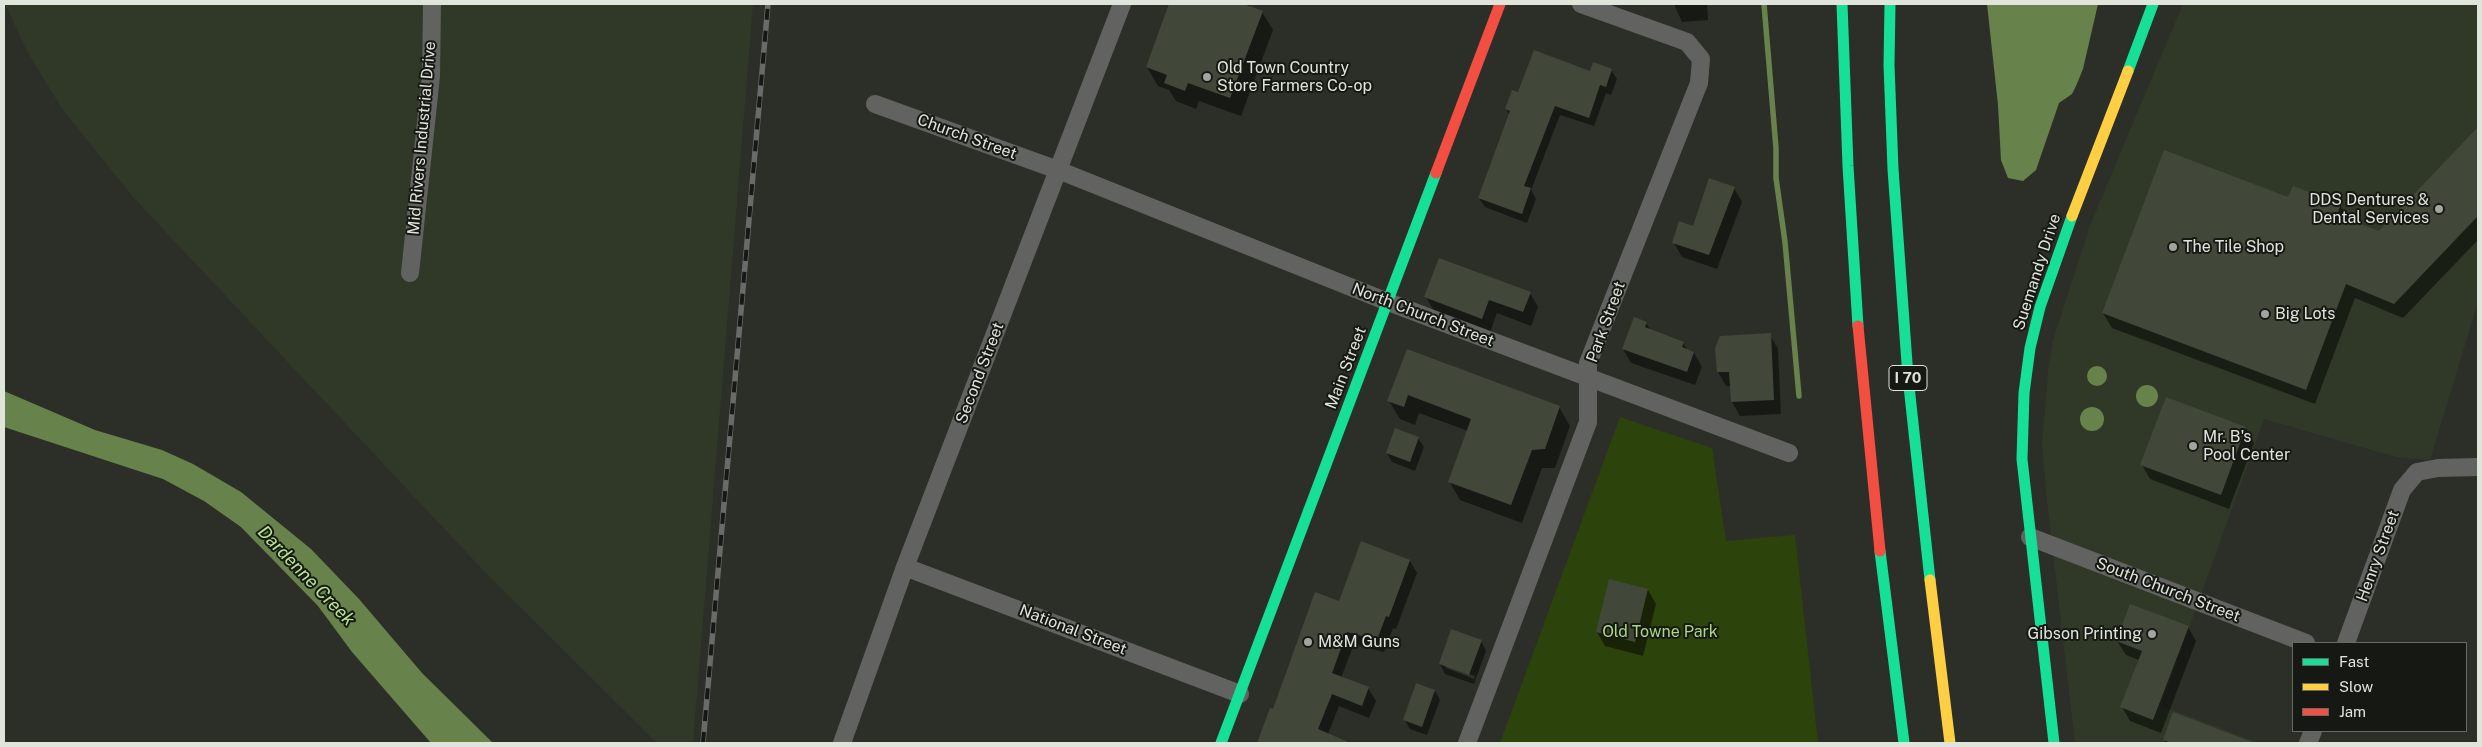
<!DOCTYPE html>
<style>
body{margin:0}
#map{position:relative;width:2482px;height:747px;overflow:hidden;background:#2c2f28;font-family:"Public Sans",sans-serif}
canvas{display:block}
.frame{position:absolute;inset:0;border:5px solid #e0e5dc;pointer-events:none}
.legend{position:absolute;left:2292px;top:642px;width:175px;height:90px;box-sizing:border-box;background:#161913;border:1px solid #676b63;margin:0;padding:6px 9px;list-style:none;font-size:15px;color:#e0e5dc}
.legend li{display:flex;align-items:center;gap:10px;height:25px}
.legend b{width:25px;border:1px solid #676b63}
</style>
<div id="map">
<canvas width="2482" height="747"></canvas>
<div class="frame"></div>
<ul class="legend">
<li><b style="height:6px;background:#16e098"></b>Fast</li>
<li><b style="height:6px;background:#ffcf43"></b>Slow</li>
<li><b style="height:6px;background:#f24e42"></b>Jam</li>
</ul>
</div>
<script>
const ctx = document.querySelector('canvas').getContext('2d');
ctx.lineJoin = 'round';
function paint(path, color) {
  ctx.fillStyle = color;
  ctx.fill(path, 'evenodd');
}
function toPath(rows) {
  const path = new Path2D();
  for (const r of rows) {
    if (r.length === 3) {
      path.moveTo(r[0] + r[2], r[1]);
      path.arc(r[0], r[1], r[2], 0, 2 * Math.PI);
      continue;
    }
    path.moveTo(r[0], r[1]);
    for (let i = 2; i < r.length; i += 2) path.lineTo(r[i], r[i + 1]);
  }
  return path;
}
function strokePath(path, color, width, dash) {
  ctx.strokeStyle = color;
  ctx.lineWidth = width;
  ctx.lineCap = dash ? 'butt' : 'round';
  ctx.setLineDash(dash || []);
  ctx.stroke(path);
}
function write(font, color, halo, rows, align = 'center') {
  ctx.font = font + ' "Public Sans",sans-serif';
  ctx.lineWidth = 4;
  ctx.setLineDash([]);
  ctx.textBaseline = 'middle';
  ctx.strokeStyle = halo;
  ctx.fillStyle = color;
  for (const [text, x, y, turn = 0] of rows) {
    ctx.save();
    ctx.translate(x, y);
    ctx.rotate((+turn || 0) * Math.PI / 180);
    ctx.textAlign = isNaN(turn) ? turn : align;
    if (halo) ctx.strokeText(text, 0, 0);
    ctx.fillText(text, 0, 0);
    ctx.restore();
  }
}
paint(toPath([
 [5,4,753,4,693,743,657,743,483,570,134,198,63,110,28,53],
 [2183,4,2478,4,2478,302,2430,460,2396,457,2264,419,2161,706,2260,743,2075,743,2046,491,2042,444,2048,372,2053,340,2091,223]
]), '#303928');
paint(toPath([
 [1620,417,1712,448,1726,541,1795,535,1818,743,1500,743]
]), '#2d430c');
paint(toPath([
 [1987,4,2098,4,2083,69,2076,86,2072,94,2059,103,2036,170,2023,181,2008,178,2001,160,1998,105],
 [2097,376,10],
 [2147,396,11],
 [4,391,95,430,162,450,193,464,241,492,311,549,359,599,422,673,493,743,431,743,352,652,318,606,241,527,204,501,163,479,4,427],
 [2092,419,12]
]), '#67824b');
paint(toPath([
 [1170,4,1250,4,1249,7,1262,12,1273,30,1241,116,1199,101,1196,109,1176,101,1169,90,1158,86,1147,67],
 [1674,4,1707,4,1708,20,1682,22],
 [1611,70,1617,79,1611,95,1606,93,1594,126,1560,115,1531,190,1536,199,1527,223,1485,207,1479,198,1510,116,1506,109,1519,94,1591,73],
 [2478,129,2478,240,2403,318,2355,298,2315,404,2112,328,2103,313,2289,199,2340,205,2349,220,2379,233],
 [1734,188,1742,202,1717,269,1682,257,1674,243,1694,228],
 [1530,293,1538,307,1531,326,1497,313,1490,332,1434,311,1426,297],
 [1646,323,1651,331,1683,343,1688,351,1694,353,1702,367,1695,385,1631,363,1623,349],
 [1770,335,1778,349,1781,414,1740,416,1732,402,1731,386,1726,386,1718,372,1716,348],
 [1408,351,1559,407,1570,426,1555,468,1542,468,1522,523,1460,500,1449,481,1468,431,1419,413,1415,425,1400,419,1389,401],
 [2167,399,2246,428,2254,443,2229,509,2150,479,2142,465],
 [1418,438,1424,447,1415,471,1392,462,1387,453],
 [1410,561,1417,573,1396,629,1393,628,1384,652,1354,644,1341,678,1368,688,1376,701,1369,718,1339,706,1328,734,1352,743,1259,743,1271,710,1274,711,1340,603],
 [1648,590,1656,604,1643,656,1605,646,1597,632],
 [2188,627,2196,641,2161,733,2130,721,2122,707,2139,660,2126,655,2117,641],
 [1481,641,1486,651,1474,684,1445,674,1440,664],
 [1446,666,1475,676,1474,679,1446,668],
 [1435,691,1440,700,1427,735,1410,729,1404,719],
 [2174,714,2253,743,2166,743,2164,740]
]), '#0007');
strokePath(toPath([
 [1764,4,1776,148,1776,178,1785,242,1799,396]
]), '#67824b', 5.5);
paint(toPath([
 [1169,4,1244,4,1263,11,1230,98,1188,83,1185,91,1164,83,1167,75,1146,67],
 [1534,50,1590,71,1593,62,1612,69,1606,87,1600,85,1589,118,1555,106,1524,186,1531,188,1522,214,1478,198,1510,111,1505,109,1512,90,1518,92],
 [2478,127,2478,216,2394,304,2346,284,2306,390,2102,313,2164,150,2288,197,2293,186,2341,204,2337,215,2379,231],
 [1709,178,1735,187,1709,255,1672,243,1679,221,1693,226],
 [1439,258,1531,292,1523,312,1489,300,1482,319,1424,297],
 [1634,317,1647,322,1645,327,1684,342,1682,347,1694,352,1687,372,1622,349],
 [1771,333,1774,400,1731,402,1729,372,1717,372,1715,348,1720,336],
 [1407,349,1560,406,1545,449,1532,450,1511,505,1448,482,1471,419,1408,395,1404,407,1387,401],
 [2166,397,2246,427,2221,495,2140,465],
 [1395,428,1419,437,1410,462,1386,453],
 [1361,541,1410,560,1389,617,1386,616,1377,640,1347,632,1332,673,1369,687,1362,706,1332,694,1318,729,1351,743,1257,743,1270,708,1273,709,1315,592,1339,601],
 [1609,579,1648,589,1635,642,1596,632],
 [2130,604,2189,626,2153,720,2120,707,2142,651,2116,641],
 [1451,629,1482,640,1469,675,1439,664],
 [1416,683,1435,690,1422,727,1403,720],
 [2173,712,2252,742,2252,743,2171,743,2163,740]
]), '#414839');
strokePath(toPath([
 [875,104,1058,170,1388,302,1789,453],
 [410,273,431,76,432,4],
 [2030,537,2306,643],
 [905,567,1240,694],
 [2346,643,2402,490,2417,472,2438,468,2478,467],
 [842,743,905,567,1122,4],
 [1467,743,1588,422,1588,363,1699,83,1701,59,1687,42,1581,4],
 [2308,743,2313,731]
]), '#626360', 18);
strokePath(toPath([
 [1842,4,1848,166,1858,326],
 [1890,4,1889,65,1893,169,1908,377,1930,580],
 [2128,71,2153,4],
 [1880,551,1904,743],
 [1221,743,1436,173],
 [2054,743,2022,459,2024,393,2030,348,2040,307,2072,216]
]), '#16e098', 11);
strokePath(toPath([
 [2072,216,2128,71],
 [1930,580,1950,743]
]), '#ffcf43', 11);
strokePath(toPath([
 [1436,173,1500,4],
 [1858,326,1880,551]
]), '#f24e42', 11);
const rail = toPath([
 [703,743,768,4]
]);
strokePath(rail, '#6a6b69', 5.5);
strokePath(rail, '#161913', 4, [11]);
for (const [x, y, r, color] of [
 [1207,77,5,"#a1a59d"],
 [2439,209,5,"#a1a59d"],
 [2173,247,5,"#a1a59d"],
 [2265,314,5,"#a1a59d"],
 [2193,446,5,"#a1a59d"],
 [2152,634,5,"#a1a59d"],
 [1308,642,5,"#a1a59d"]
]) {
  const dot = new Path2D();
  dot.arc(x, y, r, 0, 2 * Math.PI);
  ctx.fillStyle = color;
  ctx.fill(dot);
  strokePath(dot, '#161913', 2);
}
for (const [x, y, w] of [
 [1908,378,38]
]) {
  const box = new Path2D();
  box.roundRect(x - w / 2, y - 12.5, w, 25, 4);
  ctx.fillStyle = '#161913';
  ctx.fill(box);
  strokePath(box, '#e0e5dc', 1);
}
write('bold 15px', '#e0e5dc', null, [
 ["I 70",1908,378]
]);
write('16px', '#e0e5dc', '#161913', [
 ["Old Town Country",1217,68],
 ["Store Farmers Co-op",1217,86],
 ["DDS Dentures &",2429,200,"right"],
 ["Dental Services",2429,218,"right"],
 ["The Tile Shop",2183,247],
 ["Big Lots",2275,314],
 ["Mr. B's",2203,437],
 ["Pool Center",2203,455],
 ["Gibson Printing",2142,634,"right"],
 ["M&M Guns",1318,642]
], 'left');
write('16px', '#e0e5dc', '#161913', [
 ["Church Street",967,137,20],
 ["Mid Rivers Industrial Drive",422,138,-85],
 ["Suemandy Drive",2037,272,-72],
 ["North Church Street",1423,315,21],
 ["Park Street",1606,322,-70],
 ["Main Street",1346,368,-69],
 ["Second Street",980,373,-69],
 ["Henry Street",2378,556,-70],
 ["South Church Street",2168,590,21],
 ["National Street",1073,630,21]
]);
write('16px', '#add680', '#161913', [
 ["Old Towne Park",1660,632]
]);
write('italic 18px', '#bbe68f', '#161913', [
 ["Dardenne Creek",306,576,46]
]);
</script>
